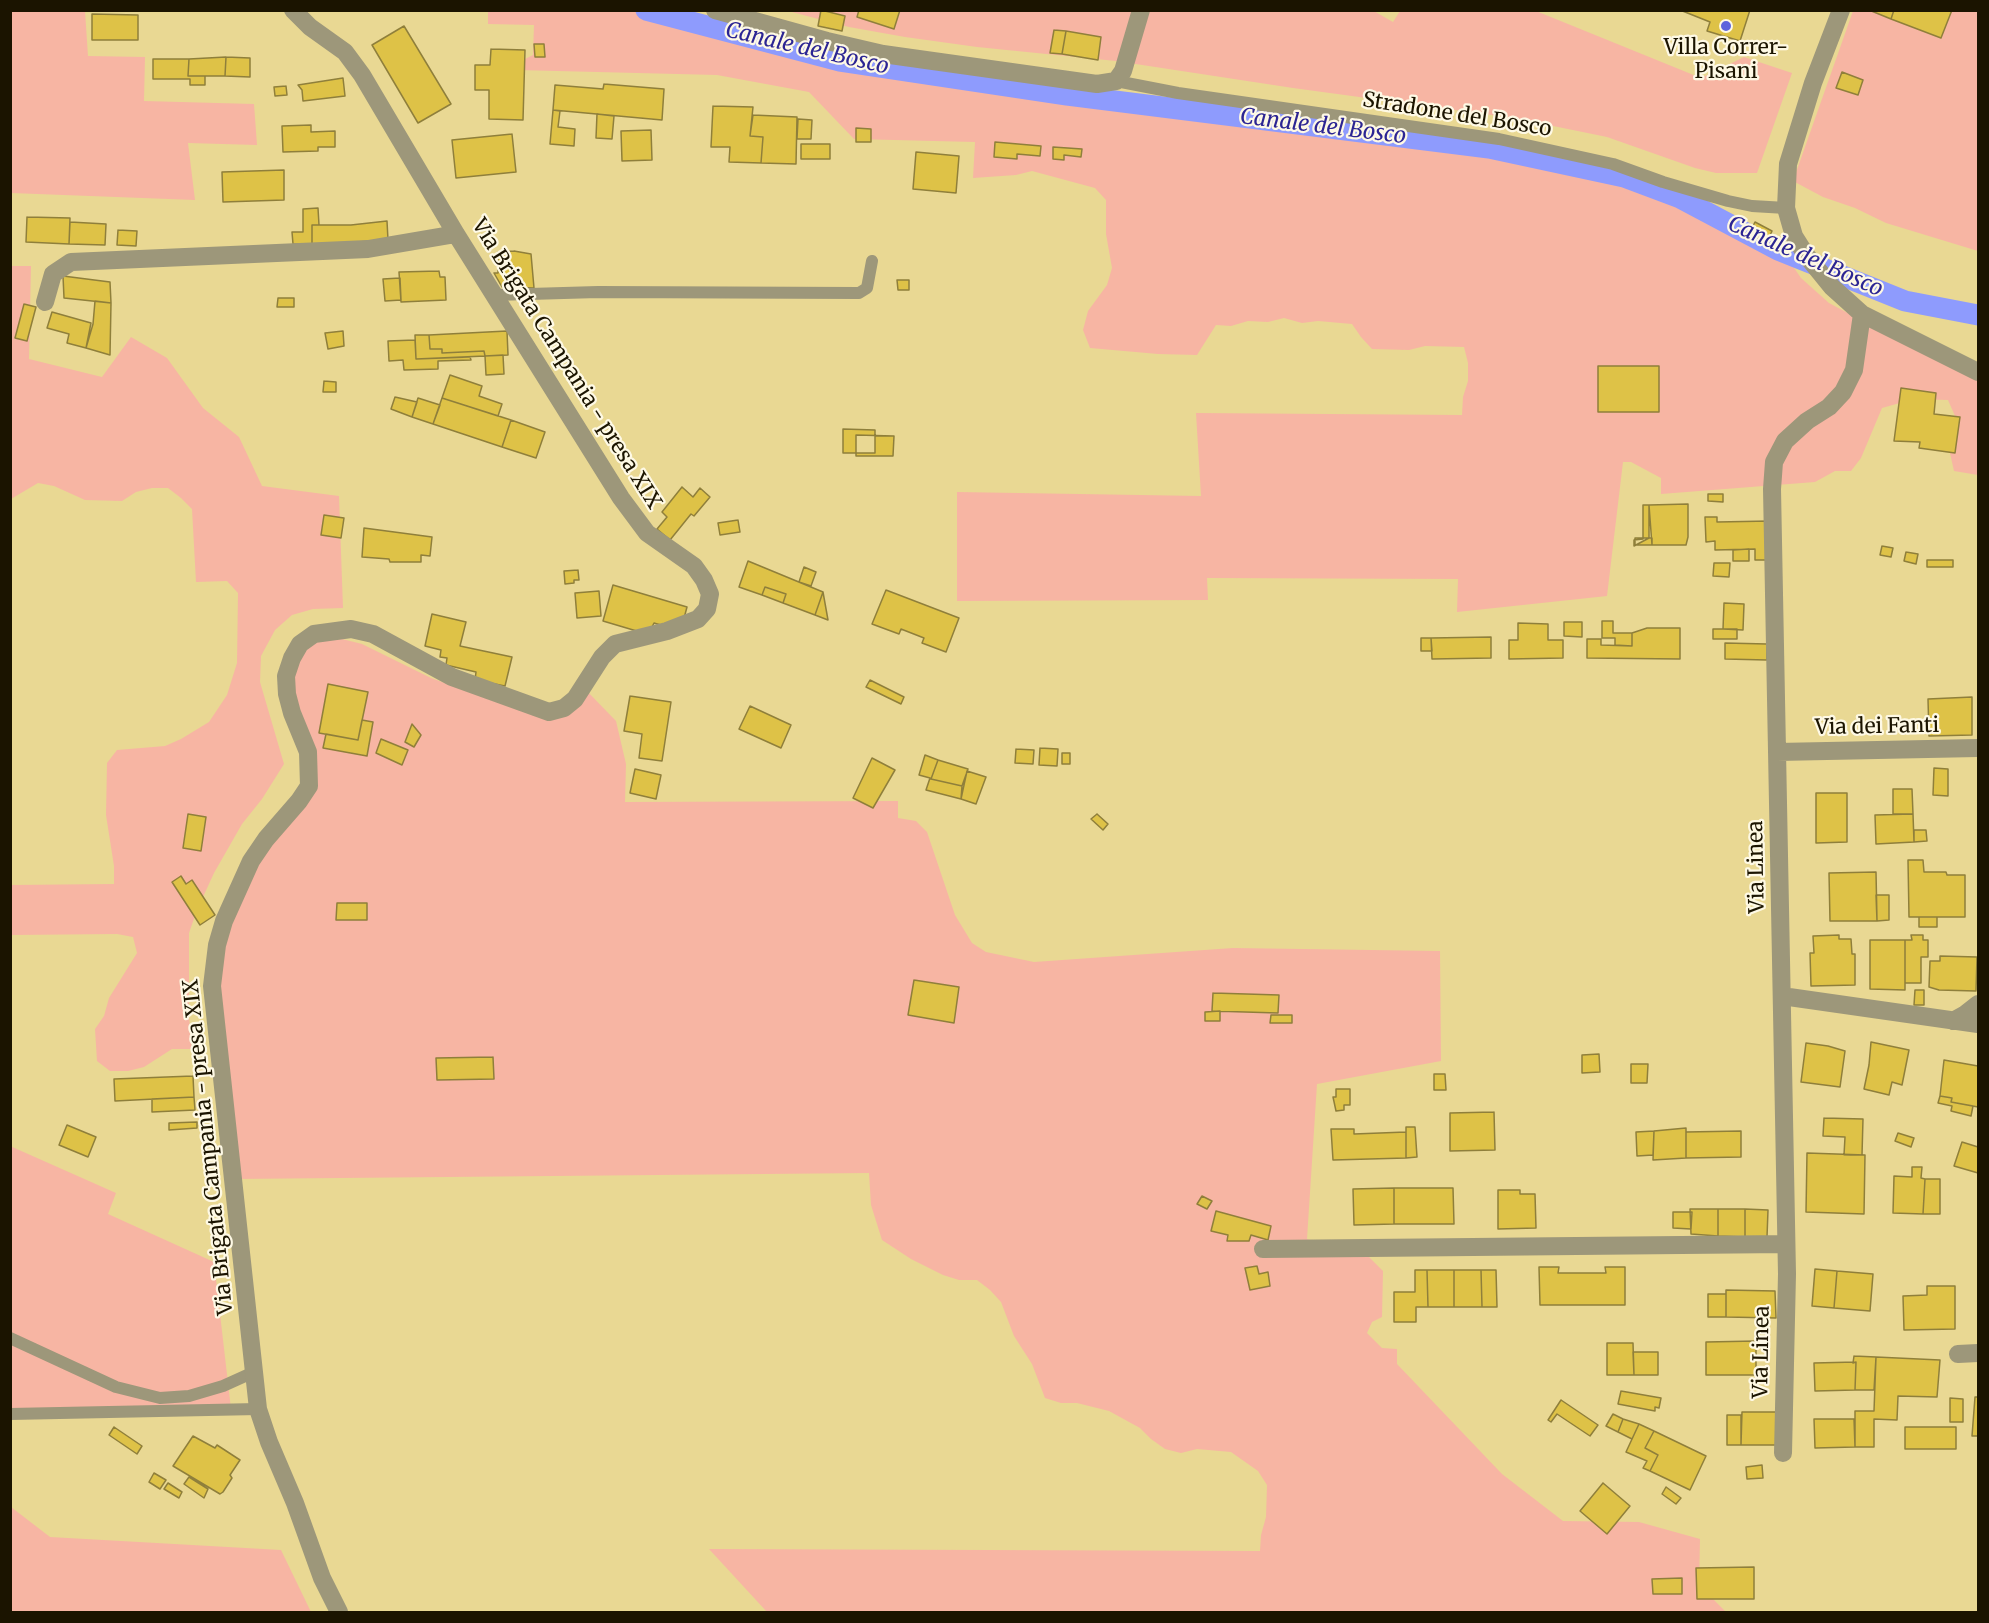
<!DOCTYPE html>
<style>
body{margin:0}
#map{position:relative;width:1989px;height:1623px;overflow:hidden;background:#e9d893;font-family:Merriweather,serif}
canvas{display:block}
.frame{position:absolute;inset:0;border:12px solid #1b1400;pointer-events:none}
</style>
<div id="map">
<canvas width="1989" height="1623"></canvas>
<div class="frame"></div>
</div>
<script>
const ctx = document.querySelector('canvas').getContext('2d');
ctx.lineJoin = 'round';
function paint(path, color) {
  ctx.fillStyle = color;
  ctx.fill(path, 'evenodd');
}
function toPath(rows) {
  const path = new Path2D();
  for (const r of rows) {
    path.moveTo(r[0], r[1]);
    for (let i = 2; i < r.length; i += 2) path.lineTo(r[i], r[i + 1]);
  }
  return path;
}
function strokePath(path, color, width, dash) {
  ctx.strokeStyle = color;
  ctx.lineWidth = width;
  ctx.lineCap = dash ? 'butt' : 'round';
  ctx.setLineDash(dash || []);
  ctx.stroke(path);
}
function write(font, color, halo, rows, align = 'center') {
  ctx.font = font + ' Merriweather,serif';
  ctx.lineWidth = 4.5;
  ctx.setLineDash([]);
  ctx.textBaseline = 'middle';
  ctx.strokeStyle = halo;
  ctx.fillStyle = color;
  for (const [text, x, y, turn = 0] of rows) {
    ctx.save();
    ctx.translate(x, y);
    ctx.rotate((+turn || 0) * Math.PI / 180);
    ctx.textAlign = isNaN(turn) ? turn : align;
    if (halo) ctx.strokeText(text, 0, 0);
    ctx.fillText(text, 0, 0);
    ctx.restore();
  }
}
paint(toPath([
 [11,10,85,11,88,56,145,57,144,101,254,104,257,145,188,143,195,200,11,193],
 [1372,10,1393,22,1400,11,1536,11,1701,78,1744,57,1792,73,1757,173,1716,173,1695,168,1607,137,1514,118,1293,88,1116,61,977,47,905,37,849,27,788,11],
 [488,11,667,11,843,56,900,67,973,78,1112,92,1509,148,1599,167,1686,197,1710,221,1790,262,1801,278,1829,303,1917,350,1978,380,1978,475,1954,471,1950,453,1955,434,1955,416,1948,400,1914,399,1882,408,1861,458,1851,471,1835,471,1815,482,1661,494,1661,478,1631,462,1623,462,1607,596,1457,612,1458,579,1207,578,1208,600,957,601,957,492,1201,496,1196,413,1462,415,1463,397,1468,381,1468,363,1464,347,1425,346,1409,350,1372,349,1361,337,1352,324,1318,321,1302,323,1284,318,1268,322,1248,321,1231,326,1216,325,1197,355,1158,354,1090,348,1083,330,1088,311,1107,285,1112,268,1106,234,1106,200,1095,188,1032,171,1016,175,973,178,975,142,854,139,809,92,717,75,517,70,523,60,533,55,534,25,488,24],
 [1853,11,1978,11,1978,251,1886,223,1855,208,1823,197,1793,181],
 [11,266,31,266,29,359,102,377,131,337,167,358,203,408,239,437,262,486,339,496,343,608,313,609,292,615,275,630,261,656,260,682,284,764,262,799,242,824,214,873,197,910,189,933,189,1016,192,1049,172,1049,144,1067,128,1071,110,1071,97,1061,95,1029,104,1016,109,998,137,953,133,937,117,934,11,935,10,885,114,884,114,866,106,815,107,763,117,750,165,746,181,739,209,722,227,695,237,663,238,593,227,581,196,582,192,509,181,498,168,488,152,488,136,492,122,501,85,500,54,486,38,483,11,499],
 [342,639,362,644,431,678,516,709,540,713,584,688,616,721,626,764,625,802,898,801,898,818,916,821,927,832,955,915,972,943,986,952,1034,962,1233,948,1440,951,1441,1061,1317,1084,1307,1239,1368,1256,1383,1271,1382,1317,1372,1322,1367,1333,1382,1348,1397,1349,1397,1364,1502,1474,1563,1521,1639,1522,1700,1539,1699,1585,1726,1612,767,1612,709,1549,1260,1551,1261,1535,1266,1517,1267,1485,1258,1471,1231,1452,1197,1449,1181,1453,1165,1449,1151,1439,1140,1428,1109,1411,1077,1403,1061,1403,1045,1398,1032,1364,1014,1336,1001,1302,990,1290,977,1280,959,1280,943,1275,911,1259,882,1240,871,1205,869,1173,235,1179,220,1015,219,940,267,842,305,789,297,703,290,678,307,642],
 [10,1146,116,1193,108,1214,214,1262,231,1409,11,1411],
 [11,1507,50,1537,281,1550,311,1612,11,1612]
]), '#f7b5a3');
strokePath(toPath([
 [646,10,840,61,1067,95,1489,148,1624,177,1680,198,1778,250,1905,301,1978,315]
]), '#8e9bfd', 21);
const building = toPath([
 [821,10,845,16,842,31,818,26,821,10],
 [859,10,900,10,894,29,857,17,859,10],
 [1680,10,1750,10,1740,41,1707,31,1710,22,1680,10],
 [1869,10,1894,10,1891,19,1869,10],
 [1894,10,1952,10,1941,38,1891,19,1894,10],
 [92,14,138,15,138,40,92,40,92,14],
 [404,26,451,104,418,123,372,45,404,26],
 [1054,30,1066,31,1062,54,1050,53,1054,30],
 [1066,31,1101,37,1098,60,1062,54,1066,31],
 [534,44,544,44,545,57,535,57,534,44],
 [491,49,525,50,523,120,489,119,489,90,475,90,475,65,490,65,491,49],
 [226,57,225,76,188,76,189,59,226,57],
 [226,57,250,58,250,77,225,76,226,57],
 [153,59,189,59,188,76,205,76,205,85,190,85,190,79,153,79,153,59],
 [1842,72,1863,80,1858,95,1836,88,1842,72],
 [343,78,345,96,303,101,302,90,298,85,343,78],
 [604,84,664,89,662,120,553,110,555,85,603,89,604,84],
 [286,86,287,95,275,96,274,87,286,86],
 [713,106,753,107,750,136,763,137,761,163,729,162,730,147,711,147,713,106],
 [553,110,560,111,558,127,575,129,574,146,550,144,553,110],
 [597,114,614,116,612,139,596,138,597,114],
 [753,115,797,117,796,164,761,163,763,137,750,136,753,115],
 [798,119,812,120,811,139,797,139,798,119],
 [311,125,311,132,335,131,335,147,318,147,318,151,283,152,282,126,311,125],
 [856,128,871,129,871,142,856,142,856,128],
 [651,130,652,160,622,161,621,131,651,130],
 [512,134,516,172,456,178,452,140,512,134],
 [995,142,1041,146,1040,156,1017,154,1017,159,994,157,995,142],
 [801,144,830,144,830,159,801,159,801,144],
 [1053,147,1082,149,1081,157,1064,155,1064,160,1053,159,1053,147],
 [916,152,959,156,956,193,913,189,916,152],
 [284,170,284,200,223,202,222,172,284,170],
 [318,208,319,225,312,225,312,245,293,244,292,232,303,232,303,209,318,208],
 [27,217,70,218,69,244,26,242,27,217],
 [387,221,388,240,312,245,312,225,351,225,387,221],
 [70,222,106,224,105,245,69,244,70,222],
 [1755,222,1772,231,1767,243,1749,234,1755,222],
 [118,230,137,231,136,246,117,245,118,230],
 [514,251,531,254,534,288,502,287,494,273,498,273,498,252,514,251],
 [439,271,440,277,445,277,446,300,401,302,399,272,439,271],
 [63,276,110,282,111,303,64,298,63,276],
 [400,278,401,300,385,301,383,279,400,278],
 [897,280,909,280,909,290,898,290,897,280],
 [278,298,294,298,294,307,277,307,278,298],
 [95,301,111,303,110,355,86,348,93,324,95,301],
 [24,304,36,307,27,341,15,338,24,304],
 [52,312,91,323,86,348,67,343,69,334,47,328,52,312],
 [343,331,344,346,328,349,325,333,343,331],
 [507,331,508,355,485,356,484,351,442,353,442,349,430,349,429,335,507,331],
 [415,335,429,335,430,349,442,349,442,353,484,351,485,356,416,359,415,335],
 [415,340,416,359,470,357,471,360,438,361,438,369,404,370,403,360,389,361,388,341,415,340],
 [503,355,504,374,486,375,485,356,503,355],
 [1598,366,1659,366,1659,412,1598,412,1598,366],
 [450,375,482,386,479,396,502,404,498,416,442,398,450,375],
 [324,381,336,382,336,392,323,392,324,381],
 [1901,388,1936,393,1934,414,1960,417,1955,453,1919,448,1920,442,1894,441,1901,388],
 [395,397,417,402,412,417,391,409,395,397],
 [418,398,440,405,433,424,412,417,418,398],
 [442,398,511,420,502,447,433,424,442,398],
 [511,420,545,432,536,458,502,447,511,420],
 [843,429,875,430,875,453,843,453,843,429],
 [856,435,894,436,893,456,856,456,856,435],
 [682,487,693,497,700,488,710,497,694,516,691,514,670,540,657,529,667,517,662,512,682,487],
 [1708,494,1723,494,1723,502,1708,501,1708,494],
 [1688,504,1688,537,1686,545,1652,545,1649,505,1688,504],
 [1643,505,1649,505,1649,538,1634,546,1634,540,1643,539,1643,505],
 [324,515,344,518,341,538,321,535,324,515],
 [1705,517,1717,517,1717,522,1770,521,1770,560,1755,560,1755,549,1715,550,1715,541,1706,542,1705,517],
 [738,520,740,532,720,535,718,523,738,520],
 [364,528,432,537,430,556,421,555,421,562,390,562,389,559,362,557,364,528],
 [1635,538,1652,538,1652,545,1635,545,1635,538],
 [1882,546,1893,548,1891,557,1880,555,1882,546],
 [1749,549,1749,561,1733,561,1733,550,1749,549],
 [1906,552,1918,554,1916,564,1904,561,1906,552],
 [1927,560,1953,560,1953,567,1927,567,1927,560],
 [748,561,823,592,815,615,783,603,786,594,765,587,762,595,739,587,748,561],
 [1714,563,1730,563,1729,577,1713,576,1714,563],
 [804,567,816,572,811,586,799,582,804,567],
 [578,570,579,580,574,580,574,583,565,584,564,571,578,570],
 [613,585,687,607,683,622,664,626,654,623,652,627,640,632,603,621,613,585],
 [765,587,786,594,783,603,762,595,765,587],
 [886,590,959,618,946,652,922,643,924,638,901,629,899,634,872,624,886,590],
 [599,591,601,616,577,618,575,593,599,591],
 [823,592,828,620,815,615,823,592],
 [1724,603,1744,604,1743,630,1723,629,1724,603],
 [432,614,466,622,460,646,512,657,505,686,475,680,476,672,446,665,447,658,440,657,441,650,425,646,432,614],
 [1602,621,1613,621,1613,633,1632,633,1632,646,1615,645,1615,638,1602,638,1602,621],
 [1564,622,1582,622,1582,637,1564,636,1564,622],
 [1518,623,1548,624,1548,640,1563,640,1563,658,1509,659,1509,640,1518,640,1518,623],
 [1647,628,1680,628,1680,659,1587,658,1587,639,1601,639,1601,645,1632,646,1632,633,1647,628],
 [1713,629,1737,629,1737,639,1713,639,1713,629],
 [1491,637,1491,658,1432,659,1431,638,1491,637],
 [1421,638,1431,638,1432,651,1421,651,1421,638],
 [1725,643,1767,644,1767,660,1725,659,1725,643],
 [870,680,904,697,901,704,866,687,870,680],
 [328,684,368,692,358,740,319,733,328,684],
 [630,696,671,702,662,761,639,758,642,734,624,731,630,696],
 [1972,697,1972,735,1929,736,1928,699,1972,697],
 [750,706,791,725,781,748,739,729,750,706],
 [362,720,373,722,367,756,323,748,326,734,358,740,362,720],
 [412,724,421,735,414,747,405,742,412,724],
 [381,739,408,750,402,765,376,753,381,739],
 [1040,748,1058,749,1057,766,1039,765,1040,748],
 [1016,749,1034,750,1033,764,1015,763,1016,749],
 [1062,753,1070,753,1070,764,1062,764,1062,753],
 [925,755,938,760,931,779,962,786,961,799,926,790,930,778,919,775,925,755],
 [872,758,895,770,873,808,853,798,872,758],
 [938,760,968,769,962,786,931,779,938,760],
 [1934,768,1948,769,1948,796,1933,795,1934,768],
 [635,769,661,775,656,799,630,793,635,769],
 [967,771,986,777,976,804,961,799,967,771],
 [1893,789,1912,789,1913,814,1893,814,1893,789],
 [1816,793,1847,793,1847,842,1816,843,1816,793],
 [188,814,206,817,201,851,183,848,188,814],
 [1097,814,1108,824,1103,830,1091,819,1097,814],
 [1913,814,1914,842,1876,844,1875,815,1913,814],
 [1914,830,1926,830,1927,841,1914,842,1914,830],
 [1908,860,1923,860,1924,872,1946,872,1947,875,1965,875,1965,917,1909,917,1908,860],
 [1876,872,1877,921,1830,921,1829,873,1876,872],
 [181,876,186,884,192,880,215,915,200,925,172,882,181,876],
 [1876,895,1889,895,1889,920,1877,921,1876,895],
 [337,903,367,903,367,920,336,920,337,903],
 [1919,917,1937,917,1937,927,1919,927,1919,917],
 [1839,935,1839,939,1851,939,1852,954,1855,954,1855,985,1811,986,1810,953,1814,953,1813,936,1839,935],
 [1911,935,1923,935,1923,940,1928,940,1928,957,1921,957,1921,983,1905,983,1905,940,1912,940,1911,935],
 [1870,940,1905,940,1905,990,1870,989,1870,940],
 [1940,956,1977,957,1976,991,1939,990,1929,987,1930,961,1940,961,1940,956],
 [914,980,959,987,954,1023,908,1015,914,980],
 [1915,990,1924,990,1924,1005,1914,1005,1915,990],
 [1213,993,1279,995,1278,1013,1212,1011,1213,993],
 [1220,1011,1220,1021,1205,1021,1205,1012,1220,1011],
 [1271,1015,1292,1015,1292,1023,1270,1023,1271,1015],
 [1871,1042,1909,1050,1902,1085,1892,1082,1889,1095,1864,1089,1869,1065,1871,1042],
 [1806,1043,1828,1046,1845,1051,1840,1087,1801,1082,1806,1043],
 [1599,1054,1600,1072,1582,1073,1582,1055,1599,1054],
 [493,1057,494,1079,437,1080,436,1058,493,1057],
 [1944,1060,1978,1066,1978,1107,1951,1102,1952,1098,1940,1096,1944,1060],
 [1631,1064,1648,1064,1647,1083,1631,1083,1631,1064],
 [1434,1074,1445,1074,1446,1090,1434,1090,1434,1074],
 [193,1076,194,1097,115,1101,114,1079,193,1076],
 [1336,1089,1350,1089,1350,1105,1344,1105,1344,1110,1336,1111,1333,1097,1336,1097,1336,1089],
 [1940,1096,1952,1098,1951,1102,1973,1106,1971,1116,1951,1111,1952,1106,1938,1103,1940,1096],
 [194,1097,195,1110,152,1112,152,1099,194,1097],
 [1494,1112,1495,1150,1450,1151,1450,1113,1494,1112],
 [1824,1118,1863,1119,1862,1155,1844,1155,1845,1137,1823,1136,1824,1118],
 [197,1122,197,1128,169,1130,169,1123,197,1122],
 [67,1125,96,1137,88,1157,59,1145,67,1125],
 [1406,1127,1415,1127,1417,1157,1406,1158,1406,1127],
 [1686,1128,1686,1158,1653,1160,1654,1131,1686,1128],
 [1331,1129,1354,1129,1354,1134,1406,1132,1406,1158,1333,1160,1331,1129],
 [1654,1131,1653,1155,1637,1156,1636,1132,1654,1131],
 [1741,1131,1741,1157,1686,1158,1686,1132,1741,1131],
 [1898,1133,1914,1138,1911,1147,1895,1141,1898,1133],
 [1962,1142,1978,1147,1978,1173,1954,1166,1962,1142],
 [1807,1153,1865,1155,1864,1214,1806,1212,1807,1153],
 [1912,1167,1922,1167,1921,1178,1925,1179,1923,1214,1893,1213,1894,1176,1912,1177,1912,1167],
 [1925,1179,1940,1179,1940,1214,1923,1214,1925,1179],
 [1394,1188,1394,1224,1354,1225,1353,1189,1394,1188],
 [1394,1188,1453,1188,1454,1224,1394,1224,1394,1188],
 [1498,1190,1520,1190,1520,1194,1535,1194,1536,1228,1498,1229,1498,1190],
 [1202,1196,1212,1201,1207,1209,1197,1204,1202,1196],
 [1690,1209,1718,1209,1718,1236,1691,1234,1690,1209],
 [1718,1209,1745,1209,1745,1237,1718,1236,1718,1209],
 [1745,1209,1768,1210,1767,1237,1745,1237,1745,1209],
 [1216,1211,1271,1226,1268,1240,1251,1235,1249,1241,1227,1241,1228,1235,1211,1231,1216,1211],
 [1673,1212,1692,1212,1691,1229,1673,1228,1673,1212],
 [1257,1266,1259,1274,1268,1272,1270,1286,1250,1290,1245,1268,1257,1266],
 [1539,1267,1559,1267,1558,1273,1606,1273,1605,1267,1625,1267,1625,1305,1540,1305,1539,1267],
 [1815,1269,1837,1271,1834,1308,1812,1306,1815,1269],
 [1415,1270,1427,1270,1428,1307,1416,1307,1416,1322,1394,1322,1394,1292,1415,1292,1415,1270],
 [1427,1270,1454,1270,1454,1307,1428,1307,1427,1270],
 [1454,1270,1481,1270,1482,1307,1454,1307,1454,1270],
 [1481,1270,1496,1270,1497,1307,1482,1307,1481,1270],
 [1837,1271,1873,1274,1870,1311,1834,1308,1837,1271],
 [1927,1286,1955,1286,1955,1329,1904,1330,1903,1296,1927,1295,1927,1286],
 [1726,1290,1775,1291,1776,1318,1726,1317,1726,1290],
 [1708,1294,1726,1294,1726,1317,1708,1317,1708,1294],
 [1756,1341,1756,1375,1706,1375,1706,1342,1756,1341],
 [1607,1343,1633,1343,1634,1375,1607,1375,1607,1343],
 [1633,1352,1658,1352,1658,1375,1634,1375,1633,1352],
 [1854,1356,1876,1357,1874,1390,1855,1390,1856,1362,1853,1363,1854,1356],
 [1876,1357,1940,1360,1937,1397,1898,1396,1897,1420,1874,1419,1874,1447,1855,1447,1855,1411,1874,1411,1876,1357],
 [1856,1362,1855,1390,1815,1391,1814,1363,1856,1362],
 [1621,1391,1661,1398,1659,1408,1655,1407,1655,1411,1618,1404,1621,1391],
 [1975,1397,1978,1397,1978,1436,1972,1436,1975,1397],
 [1950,1398,1963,1399,1963,1422,1950,1422,1950,1398],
 [1561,1400,1598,1425,1590,1436,1557,1414,1551,1422,1548,1420,1561,1400],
 [1742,1412,1777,1412,1776,1445,1741,1445,1742,1412],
 [1613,1414,1623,1419,1618,1432,1606,1426,1613,1414],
 [1727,1415,1741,1415,1741,1445,1727,1445,1727,1415],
 [1623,1419,1639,1424,1632,1439,1618,1432,1623,1419],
 [1814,1419,1854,1419,1855,1447,1815,1448,1814,1419],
 [1639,1424,1654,1431,1645,1448,1658,1455,1650,1471,1643,1468,1647,1461,1626,1452,1639,1424],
 [114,1427,142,1446,137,1454,109,1435,114,1427],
 [1905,1427,1956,1427,1956,1449,1905,1449,1905,1427],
 [1654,1431,1706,1456,1690,1490,1650,1471,1658,1455,1645,1448,1654,1431],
 [193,1436,215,1448,217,1445,240,1460,230,1475,232,1478,223,1492,220,1494,173,1466,193,1436],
 [1762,1465,1763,1478,1747,1479,1746,1467,1762,1465],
 [154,1473,166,1480,160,1489,149,1482,154,1473],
 [189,1477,208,1489,204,1498,184,1484,189,1477],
 [168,1483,182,1492,179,1498,164,1489,168,1483],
 [1603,1483,1630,1506,1607,1534,1580,1511,1603,1483],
 [1666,1487,1681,1498,1676,1504,1662,1494,1666,1487],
 [1754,1567,1754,1599,1697,1599,1696,1568,1754,1567],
 [1682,1578,1682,1594,1653,1594,1652,1579,1682,1578]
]);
paint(building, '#dec247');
strokePath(building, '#8f7f3b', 1.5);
strokePath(toPath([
 [1116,81,1178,93,1499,139,1613,164,1663,182,1728,201,1752,206,1786,208],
 [495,295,598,292,859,293,867,288,872,261],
 [10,1338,116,1387,160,1398,189,1396,223,1386,254,1372],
 [10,1414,258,1409]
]), '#9d977a', 12);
strokePath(toPath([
 [293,10,310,27,345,52,362,75,456,234,621,498,647,533,694,566,704,580,710,594,707,609,698,619,667,631,615,644,602,657,575,699,564,708,549,712,452,677,373,634,351,629,314,634,300,644,292,658,286,676,287,694,292,713,308,752,309,786,299,801,266,839,251,861,224,921,217,945,212,986,258,1409,269,1442,295,1503,322,1578,339,1612],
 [715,10,827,41,883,54,1097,84,1116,81,1123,71,1141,10],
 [1841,10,1813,83,1788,164,1786,208,1794,236,1806,255,1832,287,1862,314,1978,372],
 [45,302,53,274,71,262,368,249,456,234],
 [1777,752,1978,748],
 [1782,996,1978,1024],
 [1953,1021,1964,1015,1978,1004],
 [1263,1249,1786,1244],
 [1958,1354,1978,1353],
 [1783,1453,1787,1274,1772,489,1774,462,1785,441,1807,421,1829,407,1843,392,1854,370,1862,314]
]), '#9d977a', 18);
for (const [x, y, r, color] of [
 [1726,26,6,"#5d64dc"]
]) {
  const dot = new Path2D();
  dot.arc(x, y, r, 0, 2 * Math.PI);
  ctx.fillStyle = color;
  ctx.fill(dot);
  strokePath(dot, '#fef9e5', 2);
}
write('21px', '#1b1400', '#fef9e5', [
 ["Villa Correr-",1726,48],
 ["Pisani",1726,72]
]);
write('21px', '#1b1400', '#fef9e5', [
 ["Stradone del Bosco",1457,115,9],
 ["Via Brigata Campania - presa XIX",566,364,58],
 ["Via dei Fanti",1877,727,-1],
 ["Via Linea",1757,867,-91],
 ["Via Brigata Campania - presa XIX",209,1147,-96],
 ["Via Linea",1762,1352,-89]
]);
write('italic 22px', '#2c2593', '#fef9e5', [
 ["Canale del Bosco",807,49,13],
 ["Canale del Bosco",1323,127,7],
 ["Canale del Bosco",1805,257,24]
]);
</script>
